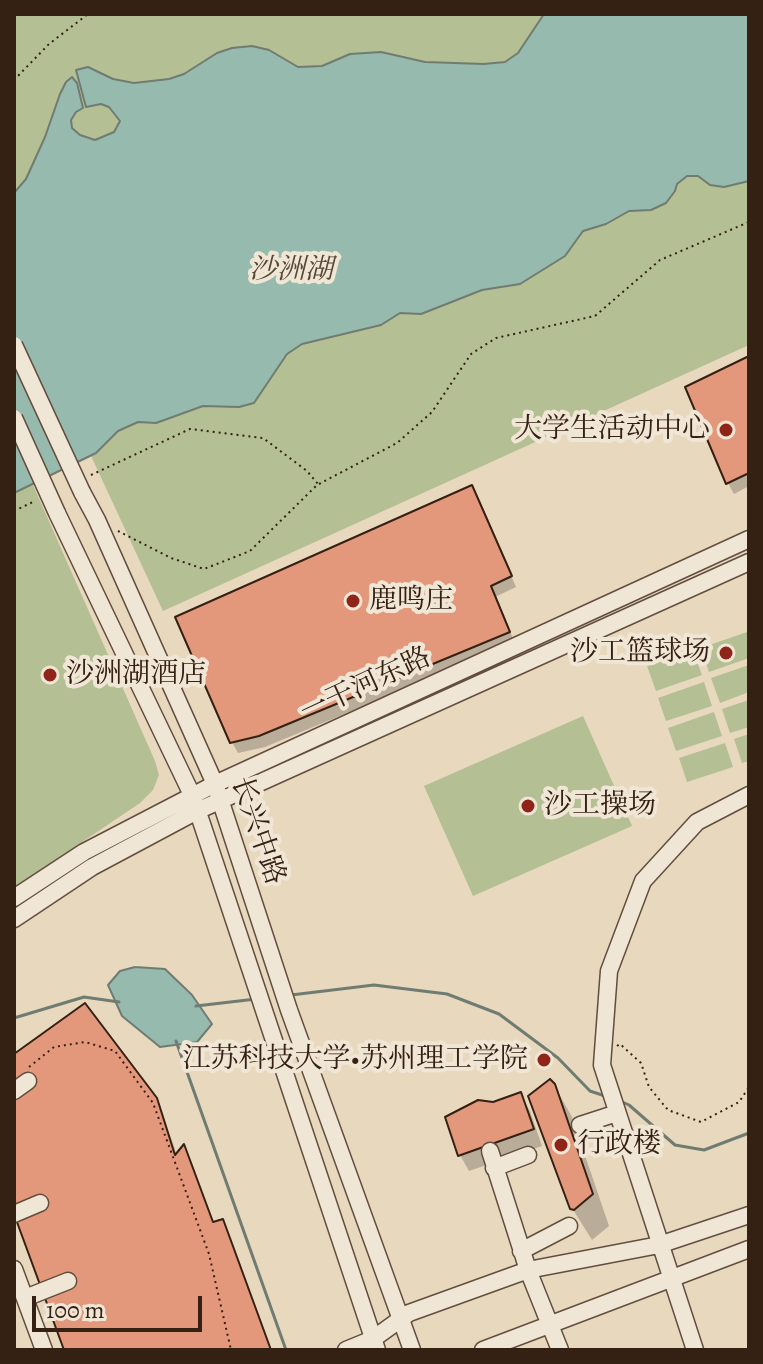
<!DOCTYPE html>
<meta charset="utf-8">
<style>
body{margin:0}
#map{position:relative;width:763px;height:1364px;overflow:hidden;background:#e8d8be;font-family:Alegreya,serif}
canvas{display:block}
.frame{position:absolute;inset:0;border:16px solid #352014;pointer-events:none}
.scale{position:absolute;left:32px;top:1296px;width:170px;height:36px;box-sizing:border-box;border:4px solid #352014;border-top:0;padding-left:10px;font-size:24px;line-height:28px;white-space:nowrap;color:#352014;-webkit-text-stroke:6px #f0e6d5;paint-order:stroke}
</style>
<div id="map">
<canvas width="763" height="1364"></canvas>
<div class="frame"></div>
<div class="scale">100 m</div>
</div>
<script>
const ctx = document.querySelector('canvas').getContext('2d');
ctx.lineJoin = 'round';
function paint(path, color) {
  ctx.fillStyle = color;
  ctx.fill(path, 'evenodd');
}
function toPath(rows) {
  const path = new Path2D();
  for (const r of rows) {
    path.moveTo(r[0], r[1]);
    for (let i = 2; i < r.length; i += 2) path.lineTo(r[i], r[i + 1]);
  }
  return path;
}
function strokePath(path, color, width, dash) {
  ctx.strokeStyle = color;
  ctx.lineWidth = width;
  ctx.lineCap = dash ? 'butt' : 'round';
  ctx.setLineDash(dash || []);
  ctx.stroke(path);
}
function write(font, color, halo, rows, align = 'center') {
  ctx.font = font + ' Alegreya,"Noto Serif SC",serif';
  ctx.lineWidth = 8;
  ctx.setLineDash([]);
  ctx.textBaseline = 'middle';
  ctx.strokeStyle = halo;
  ctx.fillStyle = color;
  for (const [text, x, y, turn = 0] of rows) {
    ctx.save();
    ctx.translate(x, y);
    ctx.rotate((+turn || 0) * Math.PI / 180);
    ctx.textAlign = isNaN(turn) ? turn : align;
    if (halo) ctx.strokeText(text, 0, 0);
    ctx.fillText(text, 0, 0);
    ctx.restore();
  }
}
paint(toPath([
 [14,14,749,14,749,345,163,611,14,290],
 [14,442,155,761,159,775,153,790,140,803,14,888],
 [747,632,749,658,709,672,701,648],
 [693,651,702,675,656,691,647,666],
 [749,665,749,692,720,703,711,678],
 [704,682,712,706,666,721,658,698],
 [749,700,749,727,730,733,722,709],
 [714,712,722,736,676,751,668,728],
 [583,716,632,826,473,896,424,786],
 [749,734,749,761,742,763,734,739],
 [725,743,733,767,687,782,679,758]
]), '#b4bf93');
const water = toPath([
 [544,14,749,14,749,181,724,187,710,185,698,176,687,176,677,184,675,191,666,203,651,210,629,211,606,224,583,231,565,256,520,284,482,290,421,314,400,313,381,325,302,344,287,354,254,403,239,407,203,406,156,423,138,422,118,431,96,453,14,493,14,193,26,179,45,137,60,94,66,82,72,77,77,83,83,108,76,112,71,120,72,128,80,135,95,140,114,132,120,121,109,107,101,104,86,107,76,70,88,67,113,79,134,83,169,79,184,74,217,53,232,48,252,46,269,50,298,67,322,66,350,54,381,52,425,62,484,64,505,62,518,53,544,14],
 [135,967,165,969,192,995,212,1024,197,1042,160,1047,122,1016,108,985,120,971,135,967]
]);
paint(water, '#97baaf');
strokePath(water, '#707c71', 2);
paint(toPath([
 [749,358,749,486,734,494,728,483],
 [477,498,516,587,495,597,515,643,265,747,238,753,232,742],
 [14,1058,155,1100,162,1112,177,1156,184,1148,214,1223,222,1221,228,1232,271,1350,65,1350],
 [554,1085,572,1117,609,1226,592,1240,572,1208],
 [520,1094,530,1111,542,1146,469,1171,460,1155,493,1104]
]), '#0003');
strokePath(toPath([
 [291,995,374,985,447,994,499,1014,558,1058,590,1091,605,1096],
 [196,1006,256,999],
 [14,1018,84,997,119,1002],
 [176,1041,286,1350],
 [620,1101,629,1105,675,1145,704,1150,749,1133]
]), '#707c71', 3);
const building = toPath([
 [749,356,749,473,726,484,685,387,749,356],
 [472,485,512,576,491,586,510,632,259,736,230,743,175,617,472,485],
 [85,1003,157,1098,175,1155,184,1144,213,1222,223,1219,271,1350,64,1350,14,1214,14,1054,85,1003],
 [550,1079,555,1084,593,1194,574,1210,570,1209,528,1096,550,1079],
 [521,1092,534,1129,458,1156,445,1117,478,1100,493,1102,521,1092]
]);
paint(building, '#e3987b');
strokePath(building, '#352014', 2);
const minor = toPath([
 [82,492,97,520,215,784,289,1010,412,1350],
 [57,513,193,797,377,1350],
 [14,898,84,852,215,784,749,539],
 [14,919,92,867,197,811,749,562],
 [14,1091,28,1081],
 [580,1125,617,1113],
 [490,1151,528,1270,560,1350],
 [494,1168,528,1155],
 [14,1214,40,1203],
 [521,1251,569,1226],
 [14,1269,44,1350],
 [25,1298,68,1281],
 [346,1350,373,1339,409,1313,528,1270,659,1245,749,1215],
 [483,1350,749,1249],
 [695,1350,602,1065,609,971,643,881,697,822,749,795]
]);
strokePath(minor, '#624e3e', 19);
strokePath(toPath([
 [14,80,49,44,88,14],
 [91,475,190,429,263,438,307,471,318,484,250,551,204,569,171,558,118,531],
 [319,484,397,443,432,412,471,354,496,338,595,316,660,260,749,222],
 [14,511,35,501],
 [617,1046,620,1044,641,1063,649,1087,668,1110,701,1122,739,1102,749,1087],
 [29,1067,54,1047,85,1042,115,1051,153,1103,209,1254,231,1350]
]), '#352014', 2, [2, 4]);
strokePath(minor, '#f0e6d5', 16);
const minorBridge = toPath([
 [14,345,82,492],
 [14,418,57,513]
]);
strokePath(minorBridge, '#624e3e', 19, []);
strokePath(minorBridge, '#f0e6d5', 16);
for (const [x, y, r, color] of [
 [726,430,8,"#8f2418"],
 [353,601,8,"#8f2418"],
 [726,653,8,"#8f2418"],
 [50,675,8,"#8f2418"],
 [528,806,8,"#8f2418"],
 [544,1060,8,"#8f2418"],
 [561,1145,8,"#8f2418"]
]) {
  const dot = new Path2D();
  dot.arc(x, y, r, 0, 2 * Math.PI);
  ctx.fillStyle = color;
  ctx.fill(dot);
  strokePath(dot, '#f0e6d5', 3);
}
write('italic 28px', '#554834', '#f0e6d5', [
 ["沙洲湖",291,271]
]);
write('28px', '#352014', '#f0e6d5', [
 ["大学生活动中心",710,430,"right"],
 ["鹿鸣庄",369,601],
 ["沙工篮球场",710,653,"right"],
 ["沙洲湖酒店",66,675],
 ["沙工操场",544,806],
 ["江苏科技大学•苏州理工学院",528,1060,"right"],
 ["行政楼",577,1145]
], 'left');
write('28px', '#352014', '#f0e6d5', [
 ["一干河东路",366,686,-25],
 ["长兴中路",257,831,71]
]);
</script>
